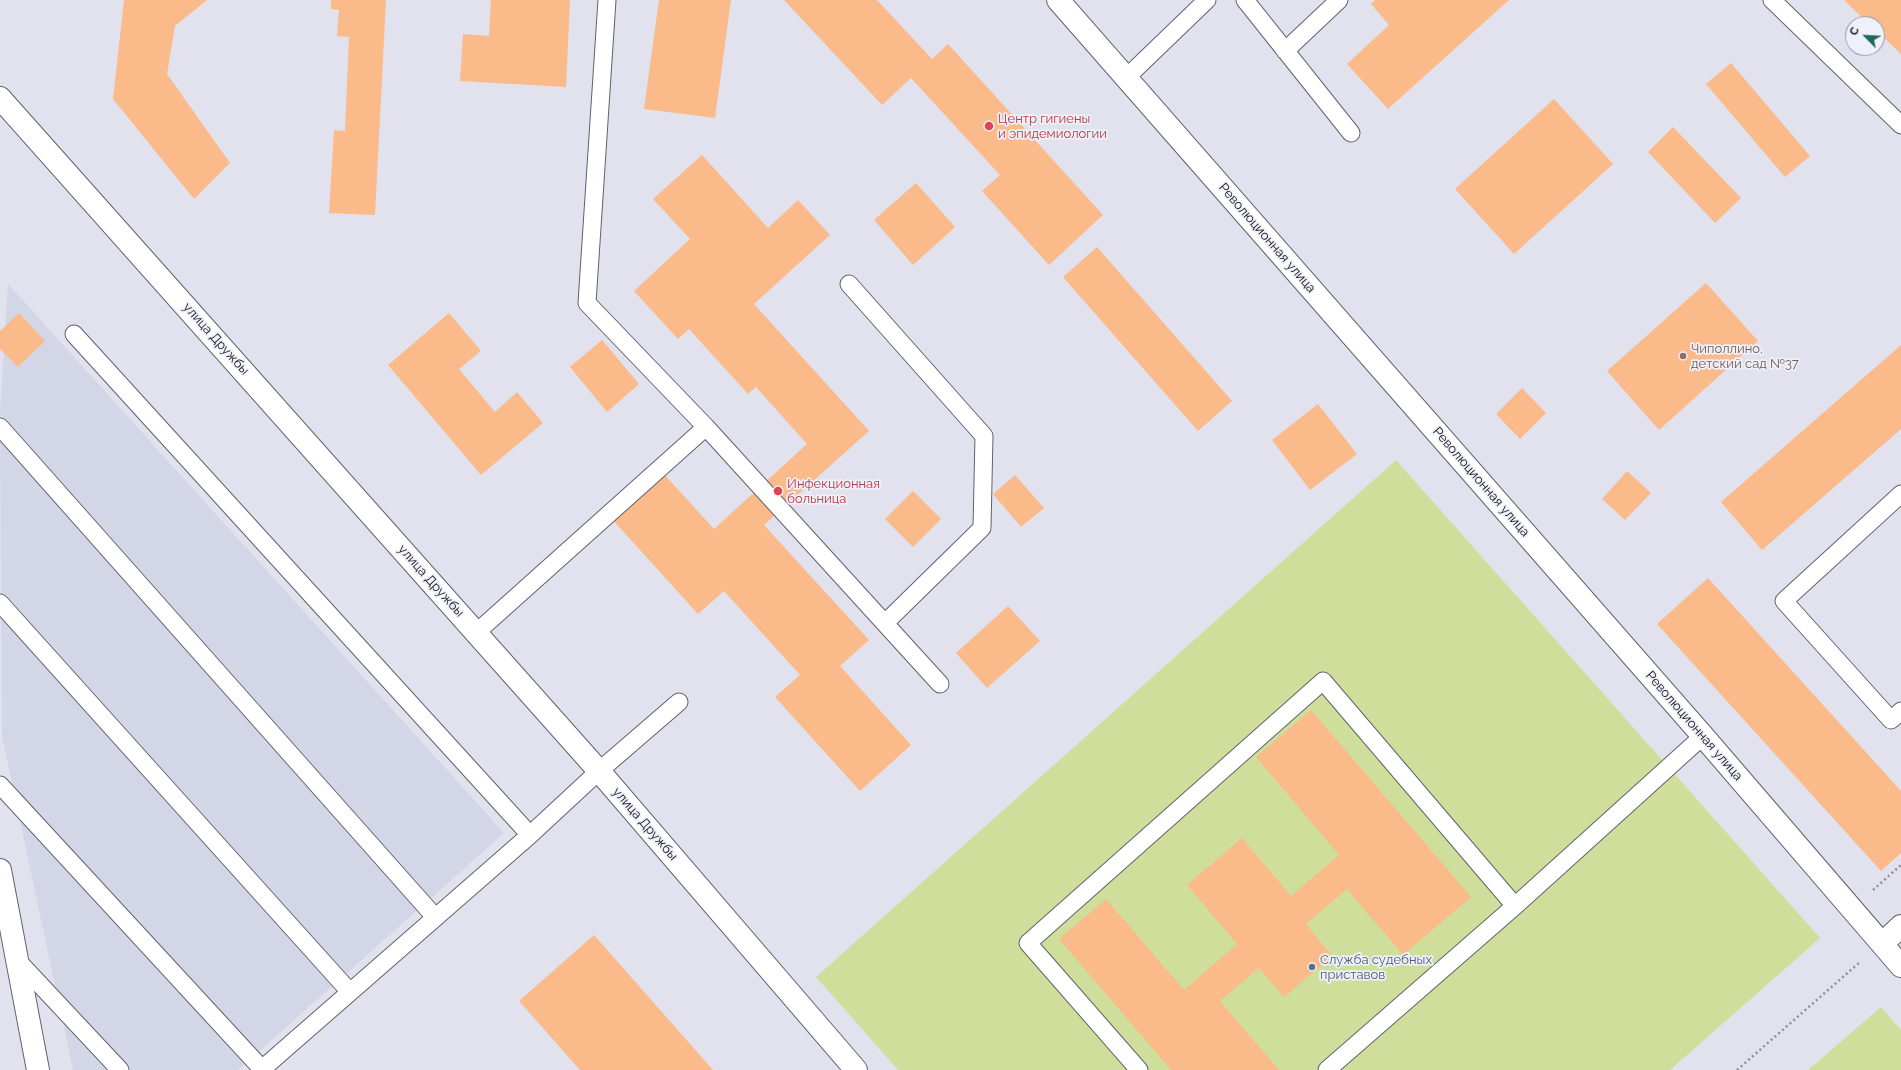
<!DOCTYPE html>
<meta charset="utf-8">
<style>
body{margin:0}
#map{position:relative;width:1901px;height:1070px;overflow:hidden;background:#e1e2ed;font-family:Raleway,sans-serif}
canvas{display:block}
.north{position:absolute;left:1845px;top:16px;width:40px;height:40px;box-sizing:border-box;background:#eef0fa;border:1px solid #96989f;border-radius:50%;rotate:294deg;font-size:11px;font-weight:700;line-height:16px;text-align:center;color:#131417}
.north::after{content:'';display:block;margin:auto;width:14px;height:18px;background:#216658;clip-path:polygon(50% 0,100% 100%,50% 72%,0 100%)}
</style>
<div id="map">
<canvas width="1901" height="1070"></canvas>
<div class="north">С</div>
</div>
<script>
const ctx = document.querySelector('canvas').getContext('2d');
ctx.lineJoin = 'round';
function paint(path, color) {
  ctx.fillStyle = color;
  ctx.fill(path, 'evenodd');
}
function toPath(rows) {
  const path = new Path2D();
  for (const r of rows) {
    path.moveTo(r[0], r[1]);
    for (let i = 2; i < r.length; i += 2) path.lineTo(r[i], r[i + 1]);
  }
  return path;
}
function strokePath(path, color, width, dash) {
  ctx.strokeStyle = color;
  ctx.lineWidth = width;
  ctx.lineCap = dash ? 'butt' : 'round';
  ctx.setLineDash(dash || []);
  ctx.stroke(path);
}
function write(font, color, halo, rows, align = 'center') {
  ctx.font = font + ' Raleway,sans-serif';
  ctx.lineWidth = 3.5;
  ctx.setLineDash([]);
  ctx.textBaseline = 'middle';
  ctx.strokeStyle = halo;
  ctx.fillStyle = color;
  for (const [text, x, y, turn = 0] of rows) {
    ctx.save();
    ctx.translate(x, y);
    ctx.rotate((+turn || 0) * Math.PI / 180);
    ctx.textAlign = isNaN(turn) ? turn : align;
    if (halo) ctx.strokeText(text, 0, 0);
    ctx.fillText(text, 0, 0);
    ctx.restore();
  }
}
paint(toPath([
 [8,284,504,833,238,1070,73,1070,2,736,0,413]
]), '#d3d6e7');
paint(toPath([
 [1396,460,1820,938,1670,1070,898,1070,816,977],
 [1881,1007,1901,1030,1901,1070,1808,1070]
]), '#cfdf9b');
paint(toPath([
 [124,0,207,0,175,26,167,74,230,163,194,199,113,99],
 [331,0,386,0,375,215,329,213,334,130,345,131,349,37,337,36,339,10,331,9],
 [491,0,570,0,566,87,460,81,463,34,489,36],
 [659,0,731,0,715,118,644,109],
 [784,0,877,0,932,59,948,44,1103,215,1049,265,982,191,1000,175,911,78,882,105],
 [1375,0,1509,0,1388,109,1347,64,1389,25,1371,4],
 [1844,0,1901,0,1901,54,1877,31,1877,24,1869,24],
 [1731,63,1810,156,1785,177,1706,84],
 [1554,99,1613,164,1514,254,1455,189],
 [1673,127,1741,198,1715,223,1648,152],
 [702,155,768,228,798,200,830,235,754,304,869,431,764,525,869,640,840,666,911,745,860,791,775,697,800,675,724,591,698,614,611,518,662,472,714,529,807,444,756,387,748,394,689,329,678,339,634,291,690,239,653,199],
 [916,183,955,227,913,265,874,220],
 [1097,247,1232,401,1198,431,1063,277],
 [1706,283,1758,341,1659,430,1607,371],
 [19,313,45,341,18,367,0,349,0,331],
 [449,313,481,351,459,369,495,412,517,392,543,423,481,475,388,365],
 [602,340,639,384,607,412,570,367],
 [1901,345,1901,429,1762,550,1721,502],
 [1522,388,1546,413,1520,439,1496,414],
 [1318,404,1357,454,1310,490,1272,440],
 [1627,471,1651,493,1625,520,1602,499],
 [1015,475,1044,508,1021,527,993,494],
 [913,491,941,519,913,547,885,519],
 [1708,578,1901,791,1901,853,1881,871,1657,624],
 [1008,606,1040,641,987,688,956,653],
 [1311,710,1471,897,1403,955,1347,889,1306,924,1332,956,1284,997,1259,968,1220,1001,1279,1070,1171,1070,1059,939,1106,899,1184,990,1237,944,1187,885,1242,838,1291,896,1339,855,1256,757],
 [594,935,713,1070,580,1070,519,1001]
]), '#faba89');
const lane = toPath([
 [607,0,587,303,706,427],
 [1245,0,1351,133],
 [1772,0,1901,125],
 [1285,51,1339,0],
 [1126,78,1207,0],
 [849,284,984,436,982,528,885,623],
 [74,334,530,835],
 [0,427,435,917],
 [1901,494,1784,601,1891,720,1901,711],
 [0,603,350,992],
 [477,632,706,427,940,684],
 [0,785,262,1069],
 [17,960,120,1070],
 [261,1070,530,835,599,771,679,702],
 [1139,1070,1028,943,1323,681,1515,906],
 [1327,1070,1515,906,1703,736]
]);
const street = toPath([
 [1058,0,1703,736,1901,966],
 [1882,944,1901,926]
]);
const secondary = toPath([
 [0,98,599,771,856,1070],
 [0,870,38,1070]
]);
strokePath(lane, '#61636b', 19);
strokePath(street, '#61636b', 24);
strokePath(secondary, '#61636b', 24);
strokePath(toPath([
 [1873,890,1901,865],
 [1737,1070,1860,962]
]), '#8e8f96', 2.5, [2, 3]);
strokePath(lane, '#fff', 17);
strokePath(street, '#fff', 22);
strokePath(secondary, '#fff', 22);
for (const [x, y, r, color] of [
 [989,126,5,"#e0444e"],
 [1683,356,4,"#8d6e63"],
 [778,491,5,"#e0444e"],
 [1312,967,4,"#5c6f8a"]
]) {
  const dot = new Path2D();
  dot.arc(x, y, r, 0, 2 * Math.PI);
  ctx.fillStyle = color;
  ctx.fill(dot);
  strokePath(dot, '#eef0fa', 1.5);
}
write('13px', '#be3a42', '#eef0fa', [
 ["Центр гигиены",998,119],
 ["и эпидемиологии",998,134],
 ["Инфекционная",787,484],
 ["больница",787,499]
], 'left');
write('13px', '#131417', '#eef0fa', [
 ["Революционная улица",1267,238,49],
 ["улица Дружбы",216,339,48],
 ["Революционная улица",1481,482,49],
 ["улица Дружбы",431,581,48],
 ["Революционная улица",1694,726,49],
 ["улица Дружбы",645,824,49]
]);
write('13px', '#785e54', '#eef0fa', [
 ["Чиполлино,",1691,349],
 ["детский сад №37",1691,364]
], 'left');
write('13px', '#4e5e75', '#eef0fa', [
 ["Служба судебных",1320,960],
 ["приставов",1320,975]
], 'left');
</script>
